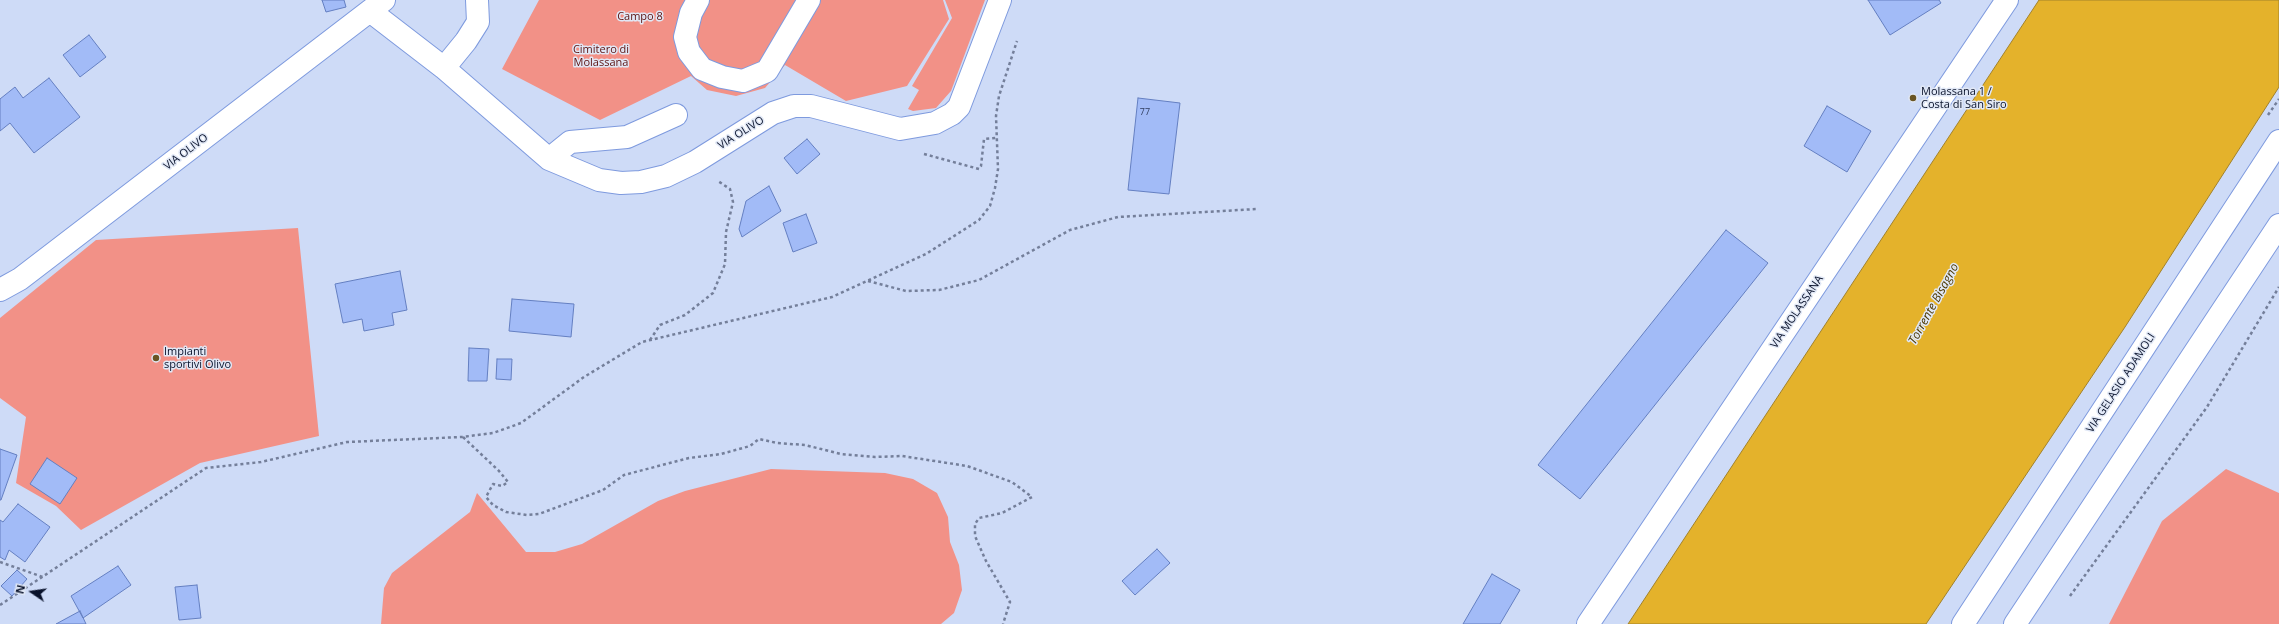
<!DOCTYPE html>
<style>
body{margin:0}
#map{position:relative;width:2279px;height:624px;overflow:hidden;background:#cedbf7;font-family:"Open Sans",sans-serif}
canvas{display:block}
.north{position:absolute;left:12px;top:572px;width:40px;height:40px;-webkit-text-stroke:3px #e1e8f6;paint-order:stroke;rotate:283deg;font-size:11px;font-weight:700;line-height:16px;text-align:center;color:#09122b}
.north::after{content:'';display:block;margin:auto;width:14px;height:18px;background:#09122b;clip-path:polygon(50% 0,100% 100%,50% 72%,0 100%)}
</style>
<div id="map">
<canvas width="2279" height="624"></canvas>
<div class="north">N</div>
</div>
<script>
const ctx = document.querySelector('canvas').getContext('2d');
ctx.lineJoin = 'round';
function paint(path, color) {
  ctx.fillStyle = color;
  ctx.fill(path, 'evenodd');
}
function toPath(rows) {
  const path = new Path2D();
  for (const r of rows) {
    path.moveTo(r[0], r[1]);
    for (let i = 2; i < r.length; i += 2) path.lineTo(r[i], r[i + 1]);
  }
  return path;
}
function strokePath(path, color, width, dash) {
  ctx.strokeStyle = color;
  ctx.lineWidth = width;
  ctx.lineCap = dash ? 'butt' : 'round';
  ctx.setLineDash(dash || []);
  ctx.stroke(path);
}
function write(font, color, halo, rows, align = 'center') {
  ctx.font = font + ' "Open Sans",sans-serif';
  ctx.lineWidth = 3;
  ctx.setLineDash([]);
  ctx.textBaseline = 'middle';
  ctx.strokeStyle = halo;
  ctx.fillStyle = color;
  for (const [text, x, y, turn = 0] of rows) {
    ctx.save();
    ctx.translate(x, y);
    ctx.rotate((+turn || 0) * Math.PI / 180);
    ctx.textAlign = isNaN(turn) ? turn : align;
    if (halo) ctx.strokeText(text, 0, 0);
    ctx.fillText(text, 0, 0);
    ctx.restore();
  }
}
paint(toPath([
 [539,0,943,0,949,19,907,86,846,101,785,65,765,88,736,96,707,90,691,76,600,120,502,69],
 [945,0,985,0,951,91,936,108,913,111,908,109,919,90,912,86,952,18],
 [298,228,319,436,200,463,81,530,56,506,16,483,26,417,0,398,0,318,96,240],
 [771,469,885,473,913,479,937,493,948,517,950,542,959,565,962,590,954,613,941,624,381,624,384,588,392,573,470,512,477,493,526,552,555,552,582,544,658,501,685,491],
 [2226,469,2279,493,2279,624,2109,624,2162,521]
]), '#f29187');
const water = toPath([
 [2039,0,2279,0,2279,87,2125,327,1926,624,1628,624,2039,0]
]);
paint(water, '#e4b22b');
strokePath(water, '#a2822b', 1);
const building = toPath([
 [322,0,344,0,346,7,326,12,322,0],
 [1868,0,1939,0,1941,3,1890,35,1868,0],
 [89,35,106,57,80,77,63,55,89,35],
 [49,78,80,117,34,153,10,123,0,131,0,99,15,87,23,98,49,78],
 [1138,98,1180,103,1169,194,1128,190,1138,98],
 [1827,106,1871,131,1847,172,1804,146,1827,106],
 [807,139,820,154,797,174,784,158,807,139],
 [769,186,781,211,742,237,739,229,746,201,769,186],
 [806,214,817,243,793,252,783,223,806,214],
 [1726,230,1768,263,1580,499,1538,465,1726,230],
 [400,271,407,310,392,313,394,325,364,331,362,319,343,323,335,284,400,271],
 [512,299,574,304,571,337,509,331,512,299],
 [469,348,489,349,487,381,468,381,469,348],
 [497,359,512,359,511,380,496,379,497,359],
 [0,449,17,455,1,500,0,500,0,449],
 [47,458,77,478,60,504,30,484,47,458],
 [18,504,50,527,25,562,9,550,5,560,0,557,0,520,3,522,18,504],
 [1157,549,1170,563,1135,595,1122,581,1157,549],
 [118,566,131,585,83,618,71,596,118,566],
 [17,570,27,579,12,596,1,586,17,570],
 [1492,574,1520,590,1500,624,1463,624,1492,574],
 [197,585,201,618,179,620,175,587,197,585],
 [80,611,86,624,56,624,80,611]
]);
paint(building, '#a2bbf7');
strokePath(building, '#647fc1', 1);
const minor = toPath([
 [698,0,691,13,685,37,689,52,702,69,722,77,743,81,767,71,809,0],
 [370,11,444,68,466,41,478,22,477,0],
 [444,68,549,159,599,180,621,183,641,182,666,176,695,162,773,113,794,106,811,106,900,129,935,123,952,114,959,107,1000,0],
 [549,159,570,142,627,137,676,115],
 [0,290,20,279,384,0]
]);
const major = toPath([
 [1588,624,2007,0],
 [1963,624,2279,141],
 [2015,624,2279,225]
]);
strokePath(minor, '#7e9ade', 24);
strokePath(major, '#7e9ade', 24);
strokePath(toPath([
 [2268,115,2279,99],
 [924,154,979,169,981,166,984,139,996,138],
 [868,281,906,291,939,290,979,280,1070,230,1118,217,1257,209],
 [650,340,660,325,685,315,713,293,725,264,726,232,733,202,730,189,718,181],
 [463,437,499,471,508,482,502,486,493,484,486,497,493,505,506,512,527,515,539,514,603,490,624,475,689,458,721,454,750,446,759,439,777,443,805,445,841,454,875,457,902,456,967,466,1012,482,1032,497,1002,513,979,518,975,524,975,536,986,561,1010,602,1003,624],
 [0,562,43,577],
 [2070,596,2207,407,2279,287],
 [0,605,206,468,261,462,347,442,462,437,493,433,521,423,584,377,642,342,832,297,926,254,979,220,990,206,995,188,998,169,996,116,999,96,1017,41]
]), '#747f9a', 2.5, [3, 3]);
strokePath(minor, '#fff', 22);
strokePath(major, '#fff', 22);
for (const [x, y, r, color] of [
 [1913,98,4,"#695423"],
 [156,358,4,"#695423"]
]) {
  const dot = new Path2D();
  dot.arc(x, y, r, 0, 2 * Math.PI);
  ctx.fillStyle = color;
  ctx.fill(dot);
  strokePath(dot, '#e1e8f6', 1.5);
}
write('9px', '#2f3c5e', null, [
 ["77",1145,112]
]);
write('11px', '#5c1110', '#e1e8f6', [
 ["Campo 8",640,17],
 ["Cimitero di",601,50],
 ["Molassana",601,63]
]);
write('11px', '#09122b', '#e1e8f6', [
 ["Molassana 1 /",1921,92],
 ["Costa di San Siro",1921,105],
 ["Impianti",164,352],
 ["sportivi Olivo",164,365]
], 'left');
write('11px', '#09122b', '#e1e8f6', [
 ["VIA OLIVO",741,133,-32],
 ["VIA OLIVO",186,152,-37],
 ["VIA MOLASSANA",1797,312,-56],
 ["VIA GELASIO ADAMOLI",2121,383,-57]
]);
write('italic 12px', '#4b3800', '#e1e8f6', [
 ["Torrente Bisagno",1934,304,-61]
]);
</script>
